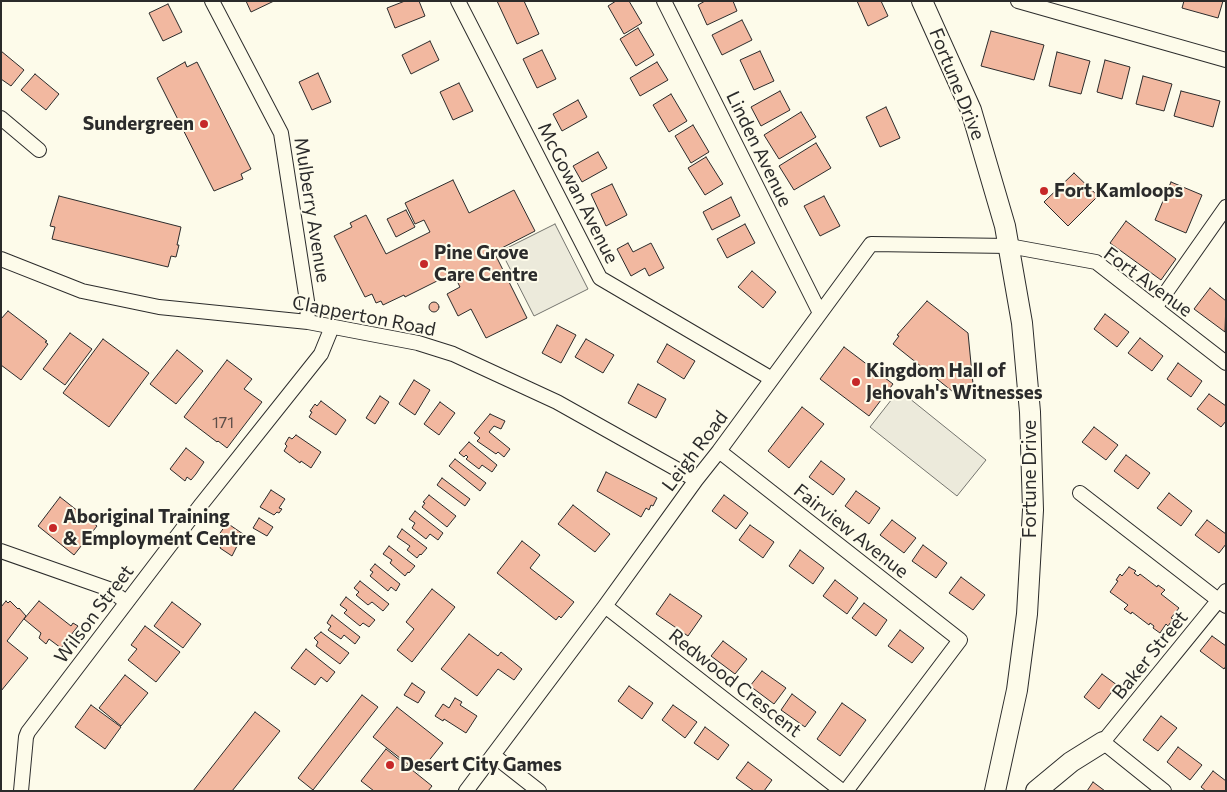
<!DOCTYPE html>
<style>
body{margin:0}
#map{position:relative;width:1227px;height:792px;overflow:hidden;background:#fdfbea;font-family:Commissioner,sans-serif}
canvas{display:block}
.frame{position:absolute;inset:0;border:2px solid #2b2b2b;pointer-events:none}
</style>
<div id="map">
<canvas width="1227" height="792"></canvas>
<div class="frame"></div>
</div>
<script>
const ctx = document.querySelector('canvas').getContext('2d');
ctx.lineJoin = 'round';
function paint(path, color) {
  ctx.fillStyle = color;
  ctx.fill(path, 'evenodd');
}
function toPath(rows) {
  const path = new Path2D();
  for (const r of rows) {
    if (r.length === 3) {
      path.moveTo(r[0] + r[2], r[1]);
      path.arc(r[0], r[1], r[2], 0, 2 * Math.PI);
      continue;
    }
    path.moveTo(r[0], r[1]);
    for (let i = 2; i < r.length; i += 2) path.lineTo(r[i], r[i + 1]);
  }
  return path;
}
function strokePath(path, color, width, dash) {
  ctx.strokeStyle = color;
  ctx.lineWidth = width;
  ctx.lineCap = dash ? 'butt' : 'round';
  ctx.setLineDash(dash || []);
  ctx.stroke(path);
}
function write(font, color, halo, rows, align = 'center') {
  ctx.font = font + ' Commissioner,sans-serif';
  ctx.lineWidth = 4;
  ctx.setLineDash([]);
  ctx.textBaseline = 'middle';
  ctx.strokeStyle = halo;
  ctx.fillStyle = color;
  for (const [text, x, y, turn = 0] of rows) {
    ctx.save();
    ctx.translate(x, y);
    ctx.rotate((+turn || 0) * Math.PI / 180);
    ctx.textAlign = isNaN(turn) ? turn : align;
    if (halo) ctx.strokeText(text, 0, 0);
    ctx.fillText(text, 0, 0);
    ctx.restore();
  }
}
const parking = toPath([
 [555,224,588,289,534,316,501,251,555,224],
 [899,390,986,460,957,496,870,427,899,390]
]);
paint(parking, '#eceadb');
strokePath(parking, '#74746e', 1);
const building = toPath([
 [246,1,274,1,251,12,246,1],
 [405,1,419,1,425,16,395,28,387,8,405,1],
 [497,1,524,1,539,34,517,44,497,1],
 [616,1,629,1,642,23,624,34,608,6,616,1],
 [705,1,733,1,737,11,707,25,698,5,705,1],
 [857,1,881,1,888,16,868,26,857,1],
 [1184,1,1223,1,1218,18,1182,8,1184,1],
 [168,4,182,32,163,41,149,13,168,4],
 [742,20,752,40,722,55,712,35,742,20],
 [638,28,654,55,636,66,620,39,638,28],
 [991,31,1044,45,1034,80,981,66,991,31],
 [430,41,439,60,411,74,402,55,430,41],
 [542,50,556,79,537,88,523,59,542,50],
 [1,51,24,70,11,86,1,79,1,51],
 [760,51,774,81,754,90,740,60,760,51],
 [1057,52,1090,61,1081,94,1049,86,1057,52],
 [1105,60,1130,67,1122,99,1097,92,1105,60],
 [185,62,187,67,197,62,251,169,241,174,243,179,214,191,157,78,185,62],
 [657,62,668,80,640,96,630,78,657,62],
 [318,73,331,102,312,110,299,82,318,73],
 [35,74,59,94,46,110,21,90,35,74],
 [1143,76,1172,84,1164,111,1136,104,1143,76],
 [459,83,473,111,453,120,440,92,459,83],
 [780,91,790,110,761,126,751,107,780,91],
 [1181,91,1220,101,1213,127,1174,116,1181,91],
 [671,94,687,121,669,132,653,105,671,94],
 [578,100,587,117,562,131,553,114,578,100],
 [886,107,900,138,880,147,866,117,886,107],
 [801,112,816,137,779,159,764,135,801,112],
 [693,125,709,152,691,163,675,136,693,125],
 [816,143,831,168,794,190,779,166,816,143],
 [598,152,607,168,582,182,573,166,598,152],
 [706,157,723,184,705,195,688,168,706,157],
 [1074,173,1098,196,1068,226,1044,202,1074,173],
 [453,180,469,213,514,190,535,231,494,252,527,318,486,338,471,309,458,316,447,294,460,287,453,273,405,297,404,295,383,305,381,301,376,303,372,294,365,297,334,236,352,227,350,223,366,215,386,254,430,232,424,220,415,224,405,203,453,180],
 [1171,182,1202,195,1186,233,1155,220,1171,182],
 [612,184,627,215,606,226,591,194,612,184],
 [59,196,181,227,177,245,179,245,176,257,171,256,168,267,52,239,55,227,50,226,59,196],
 [824,196,840,226,820,236,804,206,824,196],
 [731,197,740,216,712,230,703,212,731,197],
 [406,210,415,227,396,237,387,219,406,210],
 [1126,221,1176,259,1161,280,1110,243,1126,221],
 [745,224,755,243,727,258,717,239,745,224],
 [628,243,633,252,651,243,664,268,649,276,645,268,631,276,617,249,628,243],
 [752,271,776,292,763,308,738,287,752,271],
 [1210,288,1226,301,1225,332,1194,309,1210,288],
 [927,301,968,333,973,384,962,399,893,344,899,336,897,335,927,301],
 [434,307,5],
 [8,311,47,341,45,342,48,344,21,380,1,365,1,319,8,311],
 [1105,314,1129,332,1117,347,1094,329,1105,314],
 [557,325,576,335,561,363,542,353,557,325],
 [70,333,92,349,65,385,43,369,70,333],
 [1140,338,1163,356,1152,371,1128,353,1140,338],
 [103,339,149,373,109,427,63,393,103,339],
 [586,339,614,355,603,373,575,357,586,339],
 [667,344,695,361,684,379,657,362,667,344],
 [844,347,893,384,869,416,820,379,844,347],
 [177,350,203,371,176,404,150,384,177,350],
 [227,360,252,379,244,389,262,402,227,448,218,441,217,442,184,417,227,360],
 [1178,363,1202,381,1191,397,1167,379,1178,363],
 [414,380,430,390,415,415,399,404,414,380],
 [638,384,666,399,656,418,628,403,638,384],
 [1209,394,1226,406,1226,421,1221,427,1197,409,1209,394],
 [380,396,389,402,375,424,366,418,380,396],
 [321,401,346,420,336,435,309,417,312,412,310,411,315,404,317,406,321,401],
 [440,402,455,413,439,435,424,424,440,402],
 [802,407,824,424,789,468,768,451,802,407],
 [490,414,505,421,501,429,494,426,489,432,510,449,504,457,498,452,496,454,477,441,480,438,474,433,490,414],
 [1094,427,1118,445,1106,460,1082,442,1094,427],
 [296,435,321,452,311,468,301,461,300,463,284,451,287,446,285,444,289,437,292,439,296,435],
 [469,442,497,465,492,472,482,465,479,469,466,459,468,457,466,455,464,457,459,453,469,442],
 [186,448,204,462,196,474,191,480,187,477,185,481,170,469,186,448],
 [1126,455,1150,473,1138,489,1114,471,1126,455],
 [455,459,486,483,480,491,449,466,455,459],
 [821,461,845,479,833,495,809,477,821,461],
 [606,472,657,498,653,506,651,505,649,510,646,508,641,517,597,491,606,472],
 [442,478,470,499,465,506,437,485,442,478],
 [271,490,285,499,279,508,282,509,279,513,277,512,274,515,260,507,271,490],
 [856,491,880,508,869,524,845,506,856,491],
 [1169,493,1192,511,1181,526,1157,508,1169,493],
 [429,495,456,516,447,527,422,507,425,503,423,502,429,495],
 [724,495,748,513,736,529,712,511,724,495],
 [60,497,97,526,74,555,38,526,60,497],
 [573,505,610,534,595,552,558,524,573,505],
 [415,511,443,533,438,540,430,534,426,539,412,528,415,523,409,519,415,511],
 [259,518,273,527,267,536,253,528,259,518],
 [892,520,916,538,904,553,880,535,892,520],
 [1207,520,1226,534,1226,544,1219,553,1195,535,1207,520],
 [227,523,243,534,232,556,220,548,223,543,216,539,227,523],
 [750,525,774,542,763,558,739,540,750,525],
 [402,529,427,548,421,555,420,554,417,558,407,550,410,546,397,537,402,529],
 [522,541,540,555,530,568,574,602,561,618,559,616,556,620,497,573,522,541],
 [923,545,947,563,936,578,912,561,923,545],
 [389,546,415,566,409,573,408,572,405,576,390,563,392,560,383,554,389,546],
 [800,550,824,568,813,584,789,566,800,550],
 [375,564,400,584,396,591,391,587,388,591,370,576,373,572,370,570,375,564],
 [1129,567,1136,571,1134,573,1138,576,1140,574,1157,587,1158,585,1165,590,1161,594,1179,608,1171,618,1173,619,1168,626,1166,624,1160,633,1153,628,1154,626,1150,623,1149,625,1132,612,1131,614,1124,609,1128,605,1110,592,1118,581,1116,580,1120,574,1122,576,1129,567],
 [961,577,985,595,973,610,949,593,961,577],
 [835,580,858,598,847,614,823,596,835,580],
 [360,581,389,604,383,611,372,602,368,605,356,595,359,592,354,588,360,581],
 [432,589,455,607,412,662,397,650,414,629,406,622,432,589],
 [670,594,702,616,688,636,656,614,670,594],
 [346,597,375,620,369,627,363,623,360,626,344,613,347,610,340,605,346,597],
 [6,601,8,603,10,601,18,609,19,608,26,616,7,641,28,658,1,691,1,607,6,601],
 [39,601,71,626,73,623,78,626,61,648,49,639,46,644,39,638,41,633,24,619,39,601],
 [172,602,201,624,183,648,154,626,172,602],
 [864,603,887,620,876,636,852,618,864,603],
 [332,615,360,637,355,644,344,635,341,639,328,630,331,626,327,623,332,615],
 [145,626,180,652,156,682,128,660,137,649,131,645,145,626],
 [900,630,924,648,912,663,888,646,900,630],
 [321,632,349,653,340,664,316,646,318,642,314,638,321,632],
 [469,634,498,656,501,652,522,669,514,680,498,669,477,696,441,669,469,634],
 [1212,636,1226,646,1226,666,1224,669,1200,651,1212,636],
 [723,641,747,659,735,674,711,656,723,641],
 [306,649,335,672,327,682,321,677,315,685,291,668,306,649],
 [762,671,786,688,774,704,750,686,762,671],
 [1102,674,1117,685,1099,709,1084,697,1102,674],
 [125,675,148,693,121,726,99,708,125,675],
 [412,683,425,692,418,703,404,695,412,683],
 [629,686,653,703,642,719,618,701,629,686],
 [792,694,816,712,805,727,781,710,792,694],
 [362,695,378,707,313,790,298,778,362,695],
 [455,698,462,702,460,705,477,716,466,733,444,719,443,721,435,716,443,704,449,708,455,698],
 [842,703,866,720,840,756,817,739,842,703],
 [91,705,121,727,105,749,75,727,91,705],
 [673,705,697,722,685,738,662,720,673,705],
 [397,707,443,743,419,773,373,737,397,707],
 [255,712,280,731,232,791,193,791,255,712],
 [1161,716,1177,728,1158,751,1143,740,1161,716],
 [705,727,729,745,718,760,694,743,705,727],
 [1178,747,1202,765,1190,780,1167,762,1178,747],
 [386,749,432,786,428,791,374,791,361,781,386,749],
 [748,762,772,780,764,791,754,791,736,778,748,762],
 [1213,771,1226,781,1226,791,1206,791,1201,787,1213,771],
 [1093,782,1105,791,1087,791,1093,782]
]);
paint(building, '#f2b8a0');
strokePath(building, '#2b2b2b', 1);
const street = toPath([
 [212,1,281,133,307,301,308,322],
 [458,1,600,278,772,379],
 [664,1,820,313],
 [1018,1,1226,60],
 [1,118,39,150],
 [1,259,82,291,159,307,308,322,418,343,453,354,557,402,696,480],
 [1155,308,1226,207],
 [719,451,960,640,846,791],
 [1080,493,1226,606],
 [1,551,109,589,126,602],
 [605,606,842,791],
 [493,755,539,791],
 [21,791,26,737,28,732,200,506,321,354,332,327],
 [466,791,605,606,696,480,719,451,871,244,1009,246,1096,262,1226,363],
 [1164,791,1103,742,1226,591]
]);
const secondary = toPath([
 [922,1,971,110,1005,226,1022,323,1030,412,1033,510,1027,614,1017,690,995,791],
 [1036,791,1071,762,1103,742]
]);
strokePath(street, '#2b2b2b', 16);
strokePath(secondary, '#2b2b2b', 22);
strokePath(street, '#fdfbea', 14);
strokePath(secondary, '#fdfbea', 20);
for (const [x, y, r, color] of [
 [204,124,5,"#c62828"],
 [1044,191,5,"#c62828"],
 [424,264,5,"#c62828"],
 [856,382,5,"#c62828"],
 [53,528,5,"#c62828"],
 [390,765,5,"#c62828"]
]) {
  const dot = new Path2D();
  dot.arc(x, y, r, 0, 2 * Math.PI);
  ctx.fillStyle = color;
  ctx.fill(dot);
  strokePath(dot, '#fdfbea', 2);
}
write('16px', '#5d4e48', null, [
 ["171",223,423]
]);
write('19px', '#2b2b2b', '#fdfbea', [
 ["Fortune Drive",957,84,68],
 ["Linden Avenue",759,149,64],
 ["McGowan Avenue",578,193,63],
 ["Mulberry Avenue",312,210,81],
 ["Fort Avenue",1148,282,36],
 ["Clapperton Road",364,316,11],
 ["Leigh Road",695,451,-53],
 ["Fortune Drive",1030,479,-90],
 ["Fairview Avenue",851,531,38],
 ["Wilson Street",94,614,-53],
 ["Baker Street",1150,655,-51],
 ["Redwood Crescent",735,683,38]
]);
write('bold 19px', '#2b2b2b', '#fdfbea', [
 ["Sundergreen",194,124,"right"],
 ["Fort Kamloops",1054,191],
 ["Pine Grove",434,253],
 ["Care Centre",434,275],
 ["Kingdom Hall of",866,371],
 ["Jehovah's Witnesses",866,393],
 ["Aboriginal Training",63,517],
 ["& Employment Centre",63,539],
 ["Desert City Games",400,765]
], 'left');
</script>
